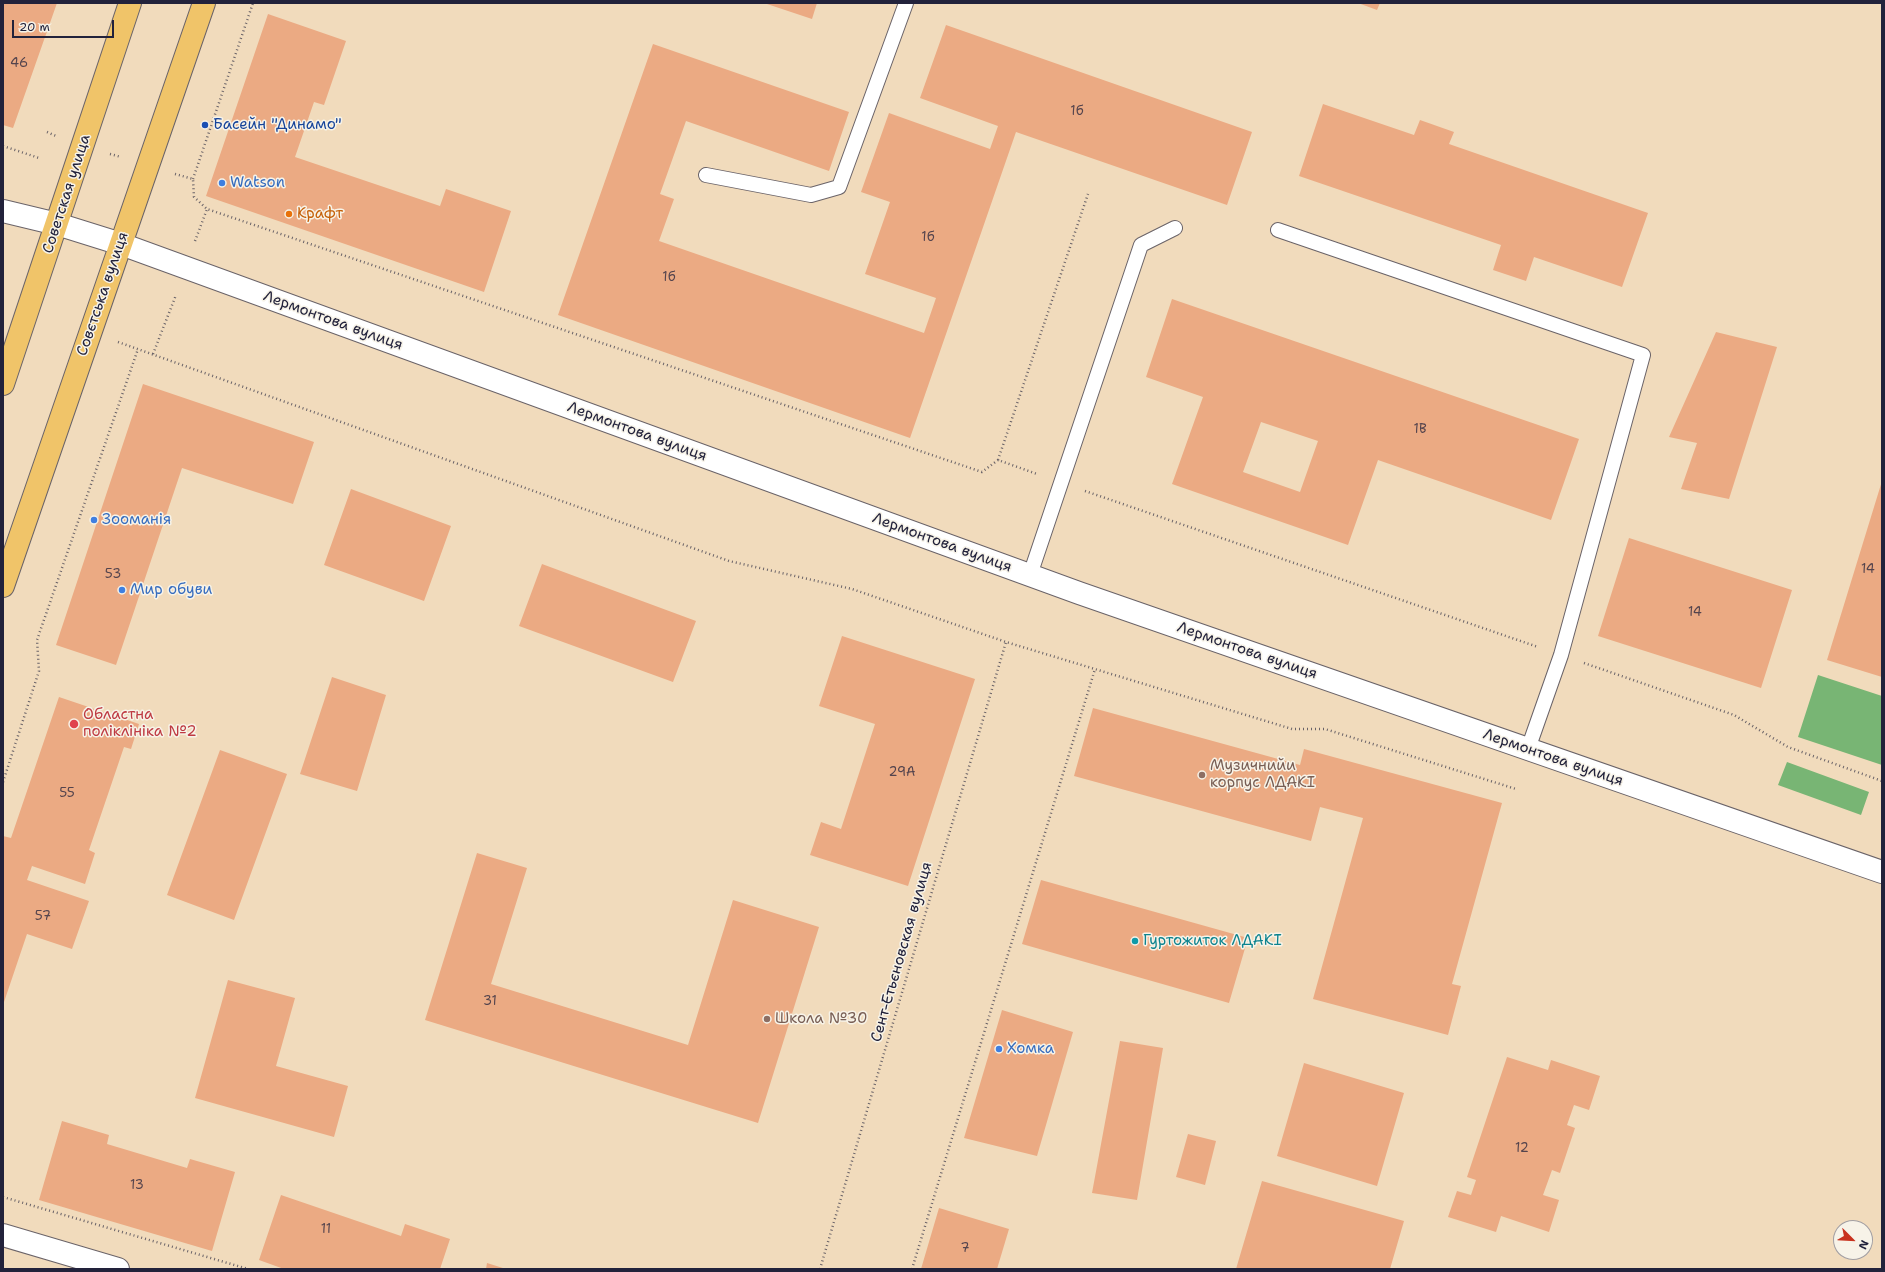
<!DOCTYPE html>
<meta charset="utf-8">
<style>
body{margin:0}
#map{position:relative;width:1885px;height:1272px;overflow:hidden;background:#f1dbbc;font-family:"Shantell Sans",sans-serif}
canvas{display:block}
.frame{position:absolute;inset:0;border:4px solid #22223b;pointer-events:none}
.north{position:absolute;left:1833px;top:1220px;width:40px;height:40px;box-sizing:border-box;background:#f7f3e8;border:1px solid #a29fa3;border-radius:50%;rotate:114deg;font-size:11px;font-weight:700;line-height:16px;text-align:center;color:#22223b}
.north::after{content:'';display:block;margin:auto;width:14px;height:18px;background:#c8321e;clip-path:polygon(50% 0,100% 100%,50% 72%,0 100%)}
.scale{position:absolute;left:12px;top:20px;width:102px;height:18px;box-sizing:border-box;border:2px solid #22223b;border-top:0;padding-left:5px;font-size:12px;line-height:14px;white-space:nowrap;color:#22223b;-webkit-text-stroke:3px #f7f3e8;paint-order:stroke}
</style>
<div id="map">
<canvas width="1885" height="1272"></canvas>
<div class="frame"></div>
<div class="north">N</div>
<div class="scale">20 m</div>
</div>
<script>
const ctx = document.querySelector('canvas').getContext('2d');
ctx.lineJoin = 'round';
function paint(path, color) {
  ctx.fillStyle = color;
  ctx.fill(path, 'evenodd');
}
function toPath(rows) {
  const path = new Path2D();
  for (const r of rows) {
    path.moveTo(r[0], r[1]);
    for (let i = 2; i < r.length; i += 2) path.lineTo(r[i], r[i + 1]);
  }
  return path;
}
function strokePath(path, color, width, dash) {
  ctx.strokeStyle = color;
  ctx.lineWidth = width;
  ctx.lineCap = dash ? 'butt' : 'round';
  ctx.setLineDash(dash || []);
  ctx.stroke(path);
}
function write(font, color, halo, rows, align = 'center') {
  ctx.font = font + ' "Shantell Sans",sans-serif';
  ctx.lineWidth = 3;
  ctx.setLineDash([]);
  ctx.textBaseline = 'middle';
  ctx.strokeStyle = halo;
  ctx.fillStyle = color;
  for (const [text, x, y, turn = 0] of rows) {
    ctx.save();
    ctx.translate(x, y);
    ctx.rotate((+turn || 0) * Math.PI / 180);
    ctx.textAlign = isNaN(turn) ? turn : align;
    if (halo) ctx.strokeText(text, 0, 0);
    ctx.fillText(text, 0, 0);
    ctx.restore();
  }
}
paint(toPath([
 [1818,675,1882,696,1882,765,1798,737],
 [1787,762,1869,792,1861,815,1778,785]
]), '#78b574');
paint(toPath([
 [3,3,57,3,13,128,3,125],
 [764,3,817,3,812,19],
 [1358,3,1380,3,1377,10],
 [268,14,346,41,324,105,314,102,295,157,440,206,446,189,511,211,484,292,206,196],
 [946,25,1252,132,1227,205,1016,132,910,438,558,315,653,44,849,112,829,171,686,121,660,194,674,199,659,241,924,333,936,298,865,274,890,202,861,192,889,113,990,149,998,126,920,98],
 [1323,104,1414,135,1420,120,1454,132,1449,144,1648,213,1622,287,1534,257,1526,281,1493,270,1501,245,1299,176],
 [1172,299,1579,439,1551,520,1378,460,1348,545,1172,484,1203,397,1146,377],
 [1261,422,1318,441,1300,492,1243,472],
 [1716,332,1777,347,1729,499,1681,489,1697,443,1669,437],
 [143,384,314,442,293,504,182,468,116,665,56,645],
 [1882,481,1882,677,1827,660],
 [351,489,451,526,424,601,324,565],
 [1629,538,1792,590,1761,688,1598,636],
 [542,564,696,621,673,682,519,626],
 [842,636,975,679,908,886,810,855,821,822,841,829,875,724,819,706],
 [332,677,386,695,357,791,300,774],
 [59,697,139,724,131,749,124,747,89,850,95,853,85,884,32,866,27,880,89,901,72,949,27,934,3,1005,3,836,11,838],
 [1093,708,1300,765,1304,749,1502,803,1452,984,1461,986,1448,1035,1313,999,1363,818,1320,807,1311,841,1074,776],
 [220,750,287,774,234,920,167,895],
 [477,853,527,868,491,984,688,1045,733,900,819,927,758,1123,425,1020],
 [1041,880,1248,938,1229,1003,1022,944],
 [228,980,295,998,276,1066,348,1086,334,1137,195,1098],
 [1002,1010,1073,1032,1037,1156,964,1138],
 [1120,1041,1163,1048,1137,1200,1092,1193],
 [1507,1057,1548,1070,1551,1060,1600,1076,1589,1110,1574,1105,1567,1125,1575,1128,1560,1173,1552,1170,1543,1195,1559,1200,1549,1232,1501,1216,1496,1232,1448,1217,1457,1191,1471,1195,1476,1180,1467,1177],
 [1304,1063,1404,1093,1377,1186,1277,1156],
 [62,1121,109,1135,107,1144,187,1168,190,1159,235,1172,212,1251,39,1200],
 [1188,1134,1216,1141,1205,1185,1176,1177],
 [1262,1181,1404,1221,1390,1269,1236,1269],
 [281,1195,401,1236,405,1224,450,1239,440,1269,284,1269,259,1260],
 [939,1208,1009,1229,997,1269,921,1269],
 [487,1263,506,1269,486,1269]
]), '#ebaa83');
const service = toPath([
 [706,175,811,195,839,187,906,3],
 [1278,230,1643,355,1561,655,1528,749],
 [1030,575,1141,245,1175,228]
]);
const minor = toPath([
 [3,211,57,224],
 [3,1235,118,1269]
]);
const tertiary = toPath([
 [57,224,121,244,1079,593,1882,872]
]);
const primary = toPath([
 [3,384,130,3],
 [3,586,204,3]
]);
strokePath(service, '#6a6368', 16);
strokePath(minor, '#6a6368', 24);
strokePath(tertiary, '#6a6368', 24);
strokePath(primary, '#6a6368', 24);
strokePath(toPath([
 [47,132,56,136],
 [3,146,39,158],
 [110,154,121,157],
 [175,174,193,179,194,197,207,209,982,472,998,460,1037,474],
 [193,179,253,3],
 [195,241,207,209],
 [118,342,729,561,852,589,1006,642,1292,729,1325,729,1516,789],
 [153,354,176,295],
 [998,460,1088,194],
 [1085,491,1538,647],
 [1584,663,1734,715,1788,747,1882,781],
 [3,782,39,671,37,640,138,349],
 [3,1197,248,1269],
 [820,1269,1006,642],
 [912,1269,1095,669]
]), '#6a6368', 2.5, [1, 3]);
strokePath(service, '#fff', 14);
strokePath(minor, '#fff', 22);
strokePath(tertiary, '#fff', 22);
strokePath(primary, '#f0c469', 22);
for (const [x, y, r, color] of [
 [205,125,4,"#1a4fb4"],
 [222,183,4,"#3f7fe0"],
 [289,214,4,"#e8710a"],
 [94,520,4,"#3f7fe0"],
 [122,590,4,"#3f7fe0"],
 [74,724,5,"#e0444e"],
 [1202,775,4,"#8d6e63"],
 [1135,941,4,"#0f9aa8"],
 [767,1019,4,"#8d6e63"],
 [999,1049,4,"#3f7fe0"]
]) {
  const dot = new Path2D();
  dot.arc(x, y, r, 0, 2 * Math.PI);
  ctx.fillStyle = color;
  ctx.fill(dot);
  strokePath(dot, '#f7f3e8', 1.5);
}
write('13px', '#54444d', null, [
 ["46",19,64],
 ["1б",1077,112],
 ["1б",928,238],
 ["1б",669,278],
 ["1В",1420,430],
 ["14",1868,570],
 ["53",113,575],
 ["14",1695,613],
 ["29А",902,773],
 ["55",67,794],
 ["57",43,917],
 ["31",490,1002],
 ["12",1522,1149],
 ["13",137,1186],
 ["11",326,1230],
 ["7",965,1249]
]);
write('15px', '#164399', '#f7f3e8', [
 ["Басейн \"Динамо\"",213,125]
], 'left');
write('15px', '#366cbe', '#f7f3e8', [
 ["Watson",230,183],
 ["Зооманія",102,520],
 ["Мир обуви",130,590],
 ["Хомка",1007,1049]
], 'left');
write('15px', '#22223b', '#f7f3e8', [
 ["Советская улица",67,194,-72],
 ["Совєтська вулиця",103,294,-71],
 ["Лермонтова вулиця",333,321,20],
 ["Лермонтова вулиця",637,432,20],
 ["Лермонтова вулиця",942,543,20],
 ["Лермонтова вулиця",1247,651,19],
 ["Лермонтова вулиця",1553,758,19],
 ["Сент-Етьєновская вулиця",902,952,-74]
]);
write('15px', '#c56008', '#f7f3e8', [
 ["Крафт",297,214]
], 'left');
write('15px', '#be3a42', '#f7f3e8', [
 ["Областна",83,715],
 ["поліклініка №2",83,732]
], 'left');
write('15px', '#785e54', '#f7f3e8', [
 ["Музичнийи",1210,766],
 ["корпус ЛДАКІ",1210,783],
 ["Школа №30",775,1019]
], 'left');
write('15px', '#0d838f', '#f7f3e8', [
 ["Гуртожиток ЛДАКІ",1143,941]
], 'left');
</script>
